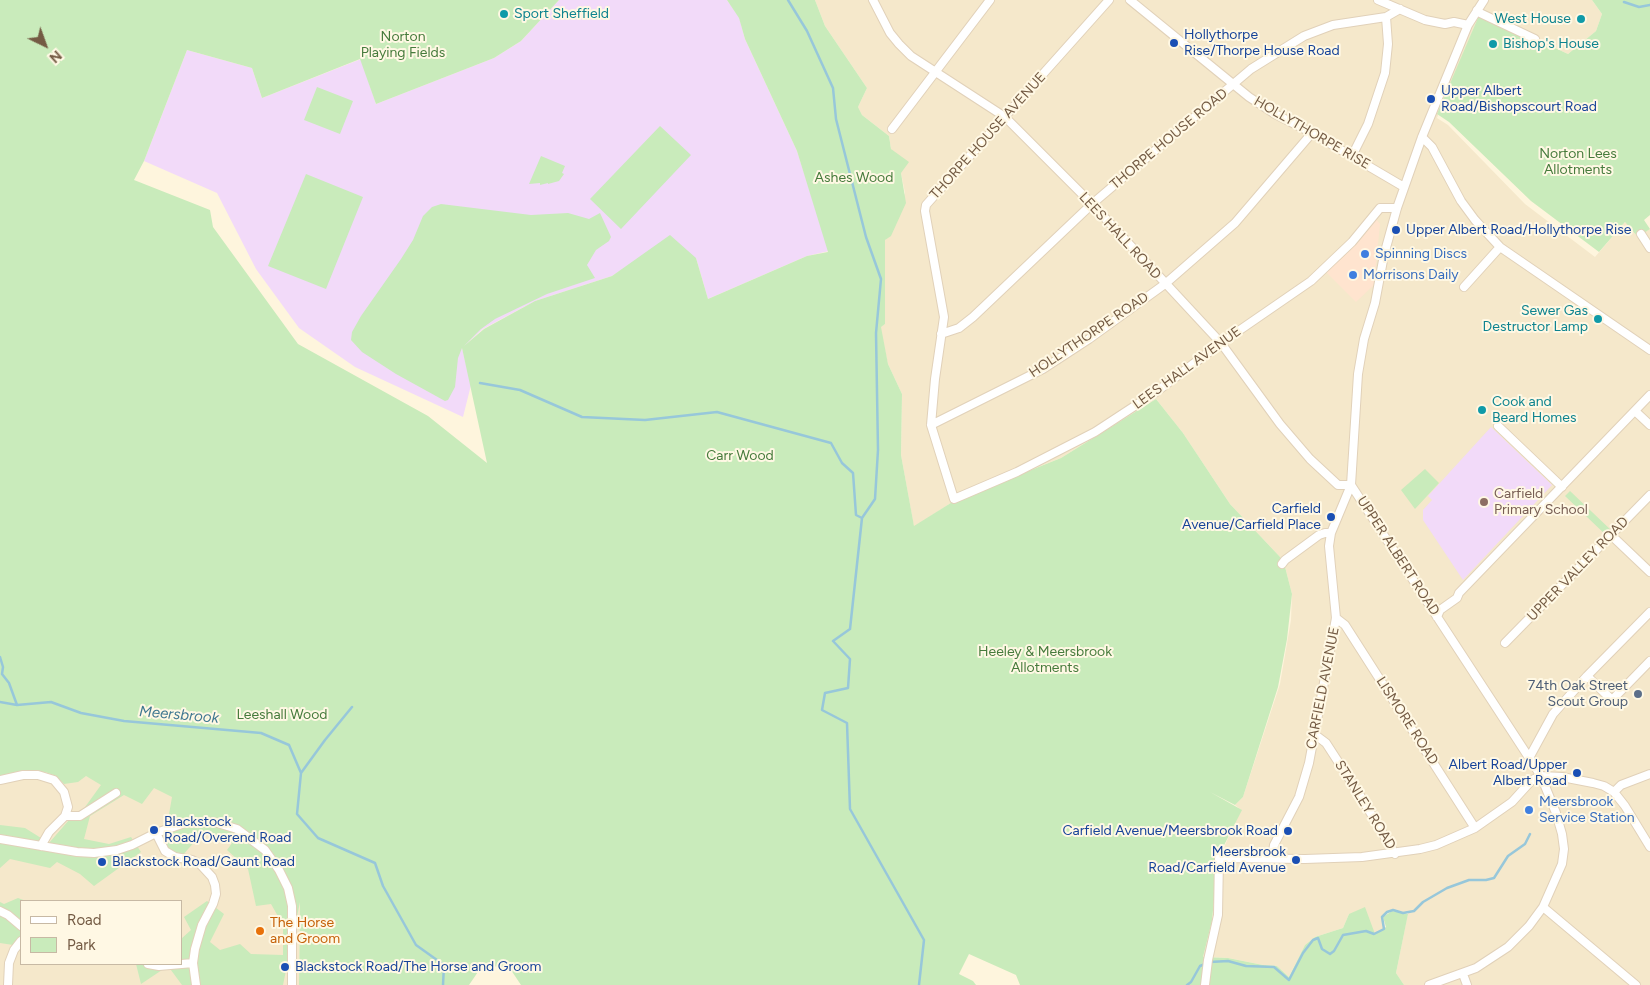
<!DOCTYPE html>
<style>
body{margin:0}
#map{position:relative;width:1650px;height:985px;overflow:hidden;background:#fef5dd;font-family:Figtree,sans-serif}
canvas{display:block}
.legend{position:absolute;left:20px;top:900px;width:162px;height:65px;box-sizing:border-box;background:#fff8e4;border:1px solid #c7b9a4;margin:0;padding:6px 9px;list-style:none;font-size:15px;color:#745b44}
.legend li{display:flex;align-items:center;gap:10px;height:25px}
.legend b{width:25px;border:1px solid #c7b9a4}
.north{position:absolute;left:20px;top:20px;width:50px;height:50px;-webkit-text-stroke:4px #fff8e4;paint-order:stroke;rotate:138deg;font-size:14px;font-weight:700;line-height:20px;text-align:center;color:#745b44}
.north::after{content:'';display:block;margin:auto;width:18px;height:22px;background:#745b44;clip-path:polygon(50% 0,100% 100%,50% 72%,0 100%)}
</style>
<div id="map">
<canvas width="1650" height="985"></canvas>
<ul class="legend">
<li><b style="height:6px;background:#fff"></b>Road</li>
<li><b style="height:14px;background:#c9ebbb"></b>Park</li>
</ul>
<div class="north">N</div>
</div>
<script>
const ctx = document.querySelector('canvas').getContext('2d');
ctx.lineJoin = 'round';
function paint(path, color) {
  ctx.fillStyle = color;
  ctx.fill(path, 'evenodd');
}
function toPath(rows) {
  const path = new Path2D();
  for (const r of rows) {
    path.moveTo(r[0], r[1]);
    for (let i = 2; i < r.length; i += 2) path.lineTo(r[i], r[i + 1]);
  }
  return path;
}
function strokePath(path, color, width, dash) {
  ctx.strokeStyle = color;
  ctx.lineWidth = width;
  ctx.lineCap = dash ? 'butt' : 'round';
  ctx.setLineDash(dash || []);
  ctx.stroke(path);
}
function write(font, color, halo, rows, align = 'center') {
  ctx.font = font + ' Figtree,sans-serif';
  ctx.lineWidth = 4;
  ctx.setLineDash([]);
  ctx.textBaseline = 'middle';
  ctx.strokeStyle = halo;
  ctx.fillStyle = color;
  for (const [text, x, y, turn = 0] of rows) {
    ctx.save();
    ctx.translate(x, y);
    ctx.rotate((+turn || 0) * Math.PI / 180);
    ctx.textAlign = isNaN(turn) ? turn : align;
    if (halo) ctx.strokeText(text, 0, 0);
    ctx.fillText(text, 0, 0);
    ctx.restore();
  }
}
paint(toPath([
 [815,0,1592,0,1602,14,1596,31,1568,54,1480,13,1437,118,1448,125,1525,204,1595,257,1625,222,1641,234,1650,229,1650,985,1404,985,1396,973,1408,913,1393,910,1387,912,1382,917,1384,929,1374,934,1349,914,1343,928,1315,937,1305,945,1289,977,1277,966,1263,965,1228,958,1203,957,1212,921,1219,858,1241,810,1235,805,1243,797,1280,684,1291,620,1292,594,1284,563,1282,564,1281,558,1230,504,1183,433,1156,399,1061,458,954,501,914,527,901,455,902,394,888,364,880,327,885,324,885,240,905,193,901,173,891,149,889,136,862,115,858,107,867,88,825,26],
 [27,771,45,772,56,776,64,783,85,776,186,785,300,898,299,985,283,985,261,964,243,985,0,985,0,777],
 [21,901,181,901,181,964,21,964]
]), '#f5e8cb');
paint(toPath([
 [1373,215,1380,224,1374,285,1356,302,1323,269]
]), '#ffe4cf');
paint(toPath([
 [559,0,727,0,739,17,745,39,797,151,829,251,807,256,708,299,696,258,640,258,612,276,535,301,483,329,462,348,471,385,463,417,355,367,299,328,256,269,217,193,144,161,187,50,252,68,262,98,361,59,376,104,494,58,521,41],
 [1491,427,1552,485,1463,580,1423,520,1423,510,1432,500,1428,496]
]), '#f2daf9');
paint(toPath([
 [0,0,559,0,521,41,494,58,376,104,360,59,262,98,252,68,187,50,144,161,134,180,210,210,213,227,298,344,428,416,487,463,462,348,458,358,455,387,448,400,445,401,396,374,362,352,351,340,352,332,361,316,401,259,413,240,423,216,432,207,441,204,531,215,568,213,589,219,600,213,611,237,609,241,596,250,587,265,595,278,547,294,495,319,481,329,464,346,484,329,535,301,612,276,670,235,696,258,708,299,807,256,828,252,797,151,745,39,739,18,727,0,815,0,825,26,867,88,858,107,862,115,889,136,891,149,909,162,901,173,906,203,891,236,885,240,885,324,881,327,888,364,902,394,901,455,914,526,954,501,1061,458,1156,399,1183,433,1230,504,1281,558,1282,563,1284,563,1292,594,1287,639,1278,687,1243,797,1235,805,1210,792,1242,810,1218,857,1212,921,1203,957,1228,958,1263,965,1277,966,1289,977,1305,945,1315,937,1343,928,1349,914,1365,907,1375,934,1386,927,1383,917,1392,911,1408,914,1396,973,1404,985,1020,985,1016,975,969,954,959,974,973,981,976,985,521,985,509,967,482,966,469,985,299,985,300,902,283,985,182,985,168,966,141,984,136,964,181,964,181,939,191,930,184,917,207,901,224,914,210,942,220,950,240,944,251,954,283,955,283,925,271,904,256,906,248,869,227,850,232,843,203,832,182,856,171,854,157,833,168,820,172,797,154,788,142,804,124,795,90,816,84,839,109,844,131,837,141,852,94,886,80,874,57,862,50,868,10,859,0,868,0,825,25,828,49,843,69,820,80,814,101,785,86,776,78,782,64,784,56,776,45,772,27,771,0,777],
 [1592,0,1650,0,1650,215,1644,220,1650,229,1638,237,1625,222,1599,252,1531,201,1449,122,1437,114,1480,13,1568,54,1596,31,1602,14],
 [317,87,353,101,340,134,304,120],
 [660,126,691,155,621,229,590,199],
 [541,156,565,166,562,173,564,174,559,181,548,184,548,183,540,185,540,183,529,184],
 [306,174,363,197,326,289,268,266],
 [1425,469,1439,483,1415,509,1401,490],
 [1570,491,1613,532,1608,537,1565,496],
 [18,898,26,901,21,901,21,943,13,945,0,943,0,902,4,904]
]), '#c9ebbb');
strokePath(toPath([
 [788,0,807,31,833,88,836,119,866,237,881,279,876,333,878,450,875,499,862,518,850,629,833,641,850,659,848,688,825,693,822,710,847,723,850,809,924,940,919,985],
 [1624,2,1639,7,1650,5],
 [480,383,520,390,582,417,645,420,717,412,831,443,842,463,853,473,856,515,862,518],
 [0,657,3,667,2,674,9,683,17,705,51,702,81,713,124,721,261,733,289,745,301,773,297,814,318,838,375,863,383,886,416,945,444,965,443,985],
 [0,702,17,705],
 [301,773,325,740,352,707],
 [1210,962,1228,961,1246,966,1274,967,1289,980,1303,953,1313,940,1318,938,1322,949,1330,954,1334,951,1343,935,1366,931,1374,934,1384,929,1382,917,1387,912,1393,910,1403,913,1414,911,1423,902,1447,888,1469,880,1486,880,1494,878,1508,856,1525,844,1530,834],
 [1187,985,1191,982,1200,966,1205,964]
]), '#97c7da', 2.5);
const minor = toPath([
 [873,0,890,33,899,44,911,56,1005,117,1092,204,1221,343,1280,424,1310,459,1338,485,1351,485],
 [1109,0,926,205,925,211,944,317,935,379,931,425,954,499,1017,472,1095,432,1156,392,1221,343,1311,281,1352,242,1380,208,1397,208],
 [1130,0,1249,97,1275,114,1312,133,1404,187],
 [1378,0,1425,20,1445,24,1454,22,1468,25],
 [1477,10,1480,13,1535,39],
 [892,129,990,0],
 [1422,137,1432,147,1461,201,1475,220,1500,247,1650,350],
 [1352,156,1368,124,1385,73,1388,44,1386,17],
 [1641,234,1650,248],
 [1464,287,1500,247],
 [941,334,959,328,973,317,1092,204,1251,69,1304,36,1333,25,1386,17,1400,9],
 [1635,411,1650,425],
 [931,425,1043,369,1089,339,1165,284,1235,223,1312,133],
 [1498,426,1562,487],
 [1611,535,1650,572],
 [1282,564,1285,560,1319,535,1325,533,1331,533],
 [1437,617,1440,610,1457,598,1459,593,1650,395],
 [1336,618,1345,625,1475,828],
 [1505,643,1650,495],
 [1587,676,1612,700,1650,661],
 [1314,734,1326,743,1361,797,1395,854],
 [1529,758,1553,714,1587,676,1650,612],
 [0,780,23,775,38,775,54,780,64,792,68,807,65,816,49,832,41,846],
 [1614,792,1621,785,1650,774],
 [65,816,80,816,116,793],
 [156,833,165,851,175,857,192,860,200,864,212,877,215,885,216,894,213,904,202,925,195,949,193,963,196,985],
 [0,839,77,852,94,853,117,850,132,845,156,833,185,823,214,822,237,829,265,850,279,870,288,888,292,906,292,985],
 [1272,858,1274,845,1299,797,1309,763,1336,618,1329,546,1331,533,1351,485],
 [1543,907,1636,985],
 [0,911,8,915,21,926],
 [148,964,159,966,193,963],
 [1463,974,1467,985],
 [8,985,9,963,14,950,21,941],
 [1205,985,1208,960,1218,915,1219,858,1305,859,1362,857,1420,849,1436,845,1475,828,1512,802,1532,780,1541,776,1562,777,1593,783,1604,786,1614,792,1625,806,1650,847],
 [1429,985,1476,968,1508,947,1529,926,1543,907,1562,864,1564,849,1562,834,1556,813,1541,776,1351,485,1358,374,1364,339,1375,303,1384,255,1397,208,1422,137,1468,25,1484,0]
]);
strokePath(minor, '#e1d1b9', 10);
strokePath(minor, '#fff', 8);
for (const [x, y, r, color] of [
 [504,14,5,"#0f9aa8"],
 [1581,19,5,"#0f9aa8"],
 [1174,43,5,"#1a4fb4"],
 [1493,44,5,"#0f9aa8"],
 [1431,99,5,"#1a4fb4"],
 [1396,230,5,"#1a4fb4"],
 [1365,254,5,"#3f7fe0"],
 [1353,275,5,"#3f7fe0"],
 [1598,319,5,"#0f9aa8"],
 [1482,410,5,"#0f9aa8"],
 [1484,502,5,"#8d6e63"],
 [1331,517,5,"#1a4fb4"],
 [1638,694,5,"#5c6f8a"],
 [1577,773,5,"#1a4fb4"],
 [1529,810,5,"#3f7fe0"],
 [154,830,5,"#1a4fb4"],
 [1288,831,5,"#1a4fb4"],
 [1296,860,5,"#1a4fb4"],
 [102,862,5,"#1a4fb4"],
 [260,931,5,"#e8710a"],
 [285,967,5,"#1a4fb4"]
]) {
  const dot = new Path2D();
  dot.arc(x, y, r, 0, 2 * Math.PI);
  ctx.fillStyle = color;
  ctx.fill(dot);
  strokePath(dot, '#fff8e4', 2);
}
write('14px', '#0d838f', '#fff8e4', [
 ["Sport Sheffield",514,14],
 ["West House",1571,19,"right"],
 ["Bishop's House",1503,44],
 ["Sewer Gas",1588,311,"right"],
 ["Destructor Lamp",1588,327,"right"],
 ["Cook and",1492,402],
 ["Beard Homes",1492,418]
], 'left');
write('14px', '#164399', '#fff8e4', [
 ["Hollythorpe",1184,35],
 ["Rise/Thorpe House Road",1184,51],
 ["Upper Albert",1441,91],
 ["Road/Bishopscourt Road",1441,107],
 ["Upper Albert Road/Hollythorpe Rise",1406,230],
 ["Carfield",1321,509,"right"],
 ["Avenue/Carfield Place",1321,525,"right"],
 ["Albert Road/Upper",1567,765,"right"],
 ["Albert Road",1567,781,"right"],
 ["Blackstock",164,822],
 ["Road/Overend Road",164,838],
 ["Carfield Avenue/Meersbrook Road",1278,831,"right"],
 ["Meersbrook",1286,852,"right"],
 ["Road/Carfield Avenue",1286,868,"right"],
 ["Blackstock Road/Gaunt Road",112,862],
 ["Blackstock Road/The Horse and Groom",295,967]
], 'left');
write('14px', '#467b3c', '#fff8e4', [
 ["Norton",403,37],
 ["Playing Fields",403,53],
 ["Norton Lees",1578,154],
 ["Allotments",1578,170],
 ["Ashes Wood",854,178],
 ["Carr Wood",740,456],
 ["Heeley & Meersbrook",1045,652],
 ["Allotments",1045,668],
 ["Leeshall Wood",282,715]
]);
write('14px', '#745b44', '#fff8e4', [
 ["HOLLYTHORPE RISE",1312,133,30],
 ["THORPE HOUSE AVENUE",988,136,-48],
 ["THORPE HOUSE ROAD",1169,139,-40],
 ["LEES HALL ROAD",1120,236,47],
 ["HOLLYTHORPE ROAD",1089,335,-34],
 ["LEES HALL AVENUE",1187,368,-36],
 ["UPPER ALBERT ROAD",1398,556,57],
 ["UPPER VALLEY ROAD",1578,569,-46],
 ["CARFIELD AVENUE",1323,688,-79],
 ["LISMORE ROAD",1407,721,57],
 ["STANLEY ROAD",1365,805,58]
]);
write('14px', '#366cbe', '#fff8e4', [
 ["Spinning Discs",1375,254],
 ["Morrisons Daily",1363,275],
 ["Meersbrook",1539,802],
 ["Service Station",1539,818]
], 'left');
write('14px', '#785e54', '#fff8e4', [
 ["Carfield",1494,494],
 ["Primary School",1494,510]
], 'left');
write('14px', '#4e5e75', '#fff8e4', [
 ["74th Oak Street",1628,686],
 ["Scout Group",1628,702]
], 'right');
write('14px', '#c56008', '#fff8e4', [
 ["The Horse",270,923],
 ["and Groom",270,939]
], 'left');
write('italic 15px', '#407891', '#fff8e4', [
 ["Meersbrook",179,715,5]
]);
</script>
